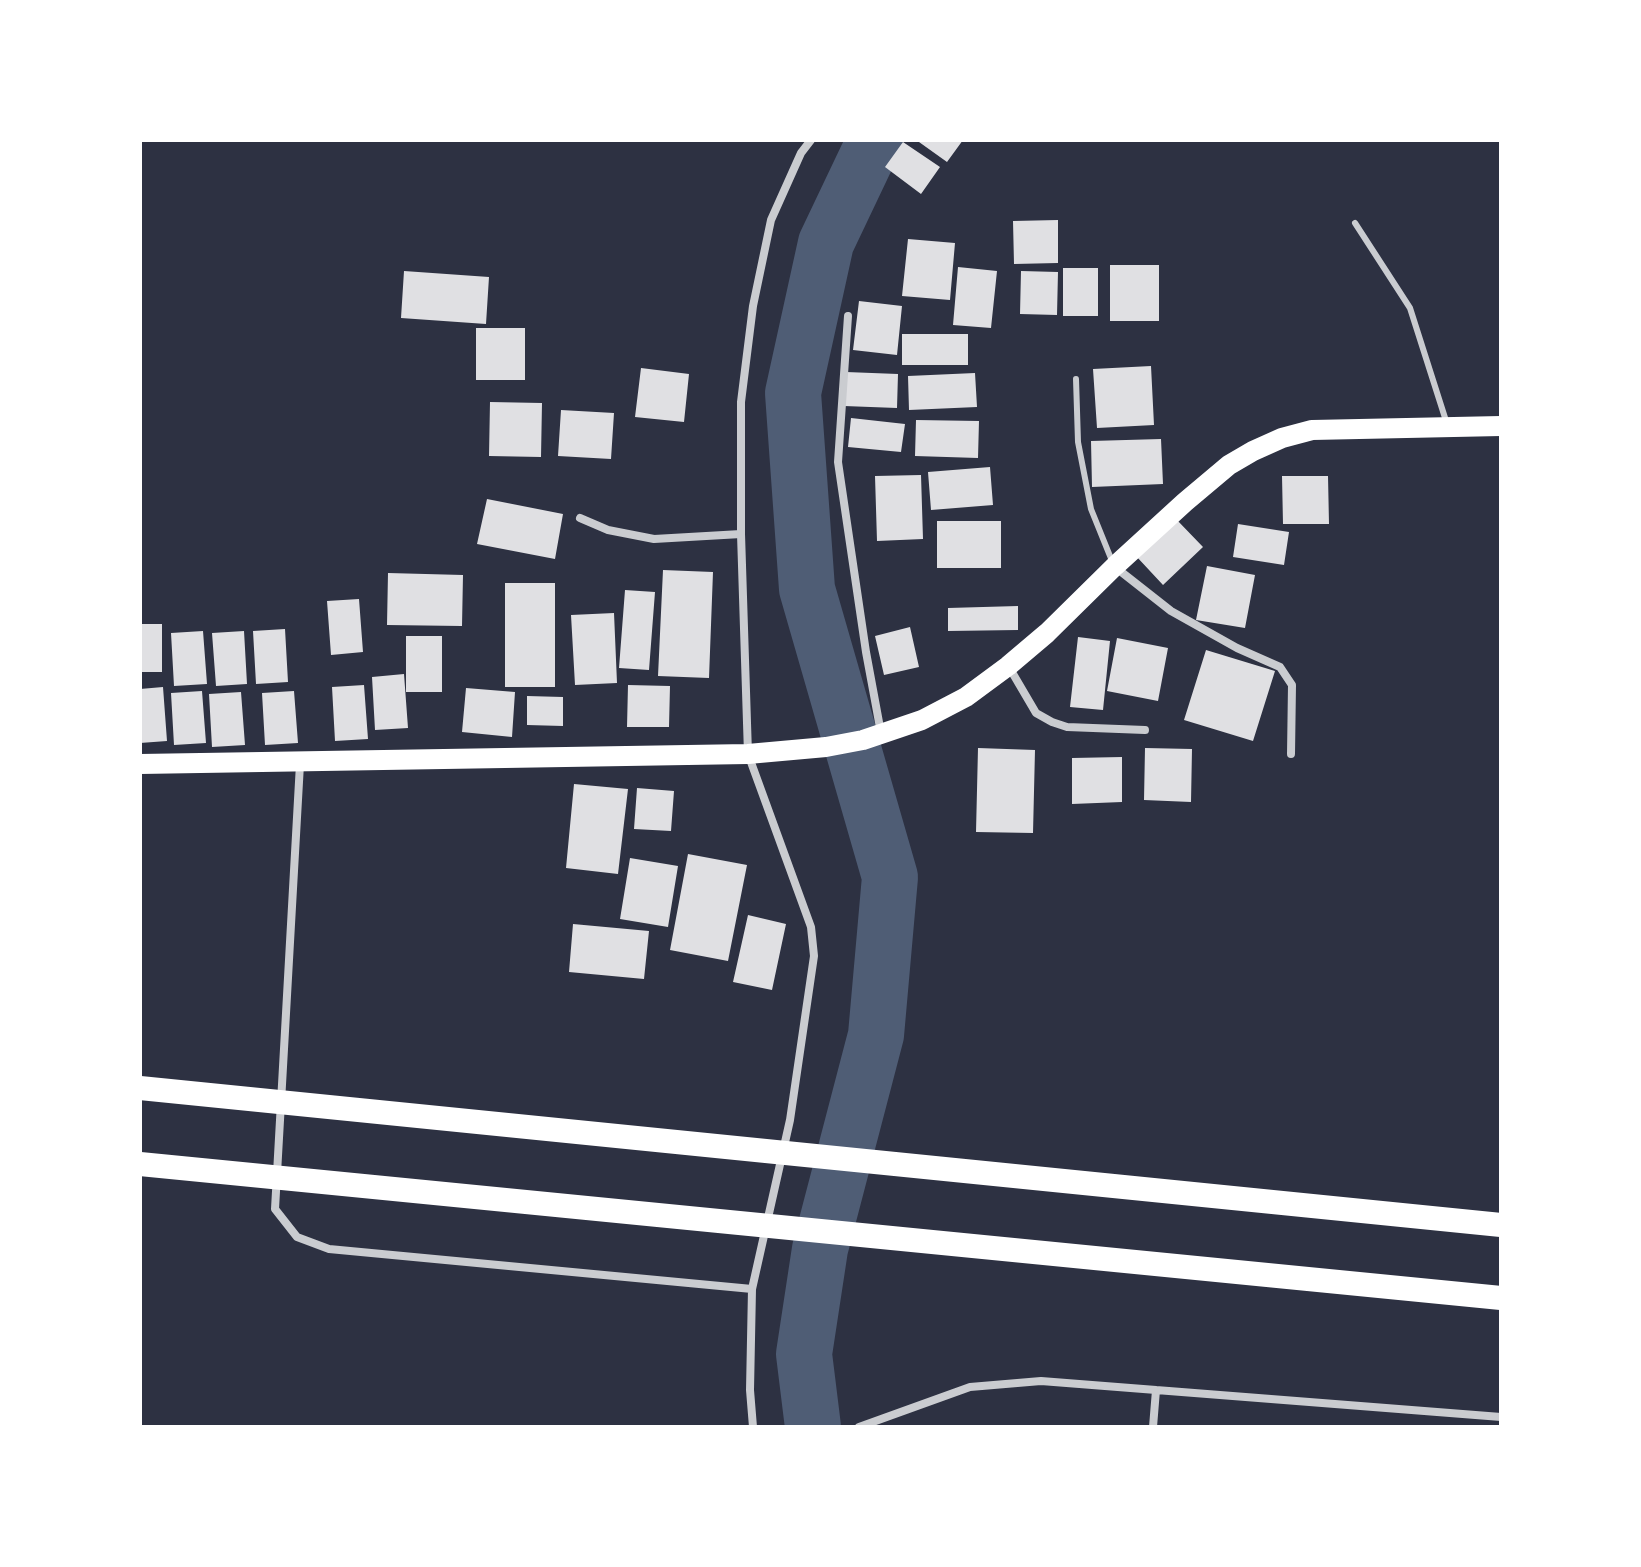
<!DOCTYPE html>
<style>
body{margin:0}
#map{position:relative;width:1641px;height:1567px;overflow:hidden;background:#2d3142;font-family:"DM Sans",sans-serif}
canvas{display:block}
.frame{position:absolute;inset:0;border:142px solid #fff;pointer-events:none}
</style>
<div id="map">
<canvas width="1641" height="1567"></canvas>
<div class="frame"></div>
</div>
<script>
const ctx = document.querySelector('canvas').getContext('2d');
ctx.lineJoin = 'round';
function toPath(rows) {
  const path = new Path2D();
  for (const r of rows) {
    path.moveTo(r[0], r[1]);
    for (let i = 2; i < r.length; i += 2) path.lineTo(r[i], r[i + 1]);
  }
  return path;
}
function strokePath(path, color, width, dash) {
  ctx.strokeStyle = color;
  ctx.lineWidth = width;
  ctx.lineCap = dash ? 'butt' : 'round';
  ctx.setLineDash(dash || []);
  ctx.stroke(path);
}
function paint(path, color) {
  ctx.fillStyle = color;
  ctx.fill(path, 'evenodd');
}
strokePath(toPath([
 [813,1427,804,1354,820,1249,876,1035,890,877,807,589,793,393,826,243,875,140]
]), '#4f5d75', 56);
paint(toPath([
 [920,140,963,140,947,162,919,142],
 [903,142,940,167,921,194,885,167],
 [1058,220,1058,263,1014,264,1013,221],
 [908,239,955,243,950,300,902,296],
 [1110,265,1159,265,1159,321,1110,321],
 [958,267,997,271,991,328,953,325],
 [1063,268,1098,268,1098,316,1063,316],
 [404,271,489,277,486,324,401,318],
 [1021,271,1058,272,1057,315,1020,314],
 [859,301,902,306,897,355,853,350],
 [476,328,525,328,525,380,476,380],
 [902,334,968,334,968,365,902,365],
 [1151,366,1154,425,1097,428,1093,369],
 [641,368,689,374,684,422,635,417],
 [846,372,898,374,897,408,844,406],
 [975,373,977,407,909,410,908,376],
 [490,402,542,403,541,457,489,456],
 [561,410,614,413,611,459,558,456],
 [851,418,905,424,901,452,848,447],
 [916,420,979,421,978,458,915,456],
 [1161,439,1163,484,1092,487,1091,441],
 [990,467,993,505,931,510,928,472],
 [921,475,923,539,877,541,875,476],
 [1282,476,1328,476,1329,524,1283,524],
 [487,499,563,514,555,559,477,544],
 [1176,519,1203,547,1163,585,1136,556],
 [937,521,1001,521,1001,568,937,568],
 [1238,524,1289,532,1284,565,1233,557],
 [1207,566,1255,575,1245,628,1196,620],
 [663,570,713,572,709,678,658,676],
 [388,573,463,575,462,626,387,625],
 [505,583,555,583,555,687,505,687],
 [625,590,655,592,649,670,619,668],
 [359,599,363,652,331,655,327,601],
 [1018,606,1018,630,948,631,948,608],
 [614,613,617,683,575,685,571,615],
 [140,624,162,624,162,672,140,672],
 [910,627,919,667,884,675,875,636],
 [285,629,288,682,256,684,253,631],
 [203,631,207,684,174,686,171,633],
 [244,631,247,684,216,686,212,633],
 [406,636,442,636,442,692,406,692],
 [1078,637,1110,641,1103,710,1070,707],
 [1117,638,1168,648,1158,701,1107,691],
 [1206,650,1275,671,1253,741,1184,720],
 [404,674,408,728,375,730,372,677],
 [364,685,368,739,335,741,332,687],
 [628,685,670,686,669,727,627,727],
 [163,687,167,741,140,743,140,689],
 [466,688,515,692,512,737,462,732],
 [202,691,206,743,174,745,171,693],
 [294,691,298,743,265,745,262,693],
 [241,692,245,745,212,747,209,694],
 [527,696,563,697,563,726,527,725],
 [978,748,1035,750,1033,833,976,832],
 [1145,748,1192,749,1191,802,1144,800],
 [1122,757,1122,802,1072,804,1072,758],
 [574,784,628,789,618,874,566,868],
 [637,788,674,791,671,831,634,829],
 [688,854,747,865,728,961,670,950],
 [630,858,678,866,668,927,620,919],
 [748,915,786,924,772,990,733,982],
 [573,924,649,931,644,979,569,972]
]), '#e0e0e3');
strokePath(toPath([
 [1355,223,1410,308,1447,424],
 [1076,379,1078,442,1091,509,1112,561]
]), '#caccd0', 6);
strokePath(toPath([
 [848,316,838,462,866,652,881,733],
 [580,518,608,530,654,539,741,534,748,754,811,927,814,956,790,1120,752,1289,750,1390,753,1427],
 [741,534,741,402,753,306,771,220,801,153,811,140],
 [1115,567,1171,611,1237,648,1280,667,1292,685,1291,754],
 [1009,667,1036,713,1052,722,1067,727,1145,730],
 [300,764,275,1209,297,1237,329,1249,752,1289],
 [859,1427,970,1387,1041,1381,1501,1417],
 [1153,1427,1156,1390]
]), '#caccd0', 8);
strokePath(toPath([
 [140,764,748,754,826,747,863,740,922,720,966,697,1008,666,1047,633,1115,566,1185,502,1229,465,1253,451,1282,438,1312,430,1501,426]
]), '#fff', 20);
strokePath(toPath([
 [140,1088,1501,1225],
 [140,1164,1501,1298]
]), '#fff', 24);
</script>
